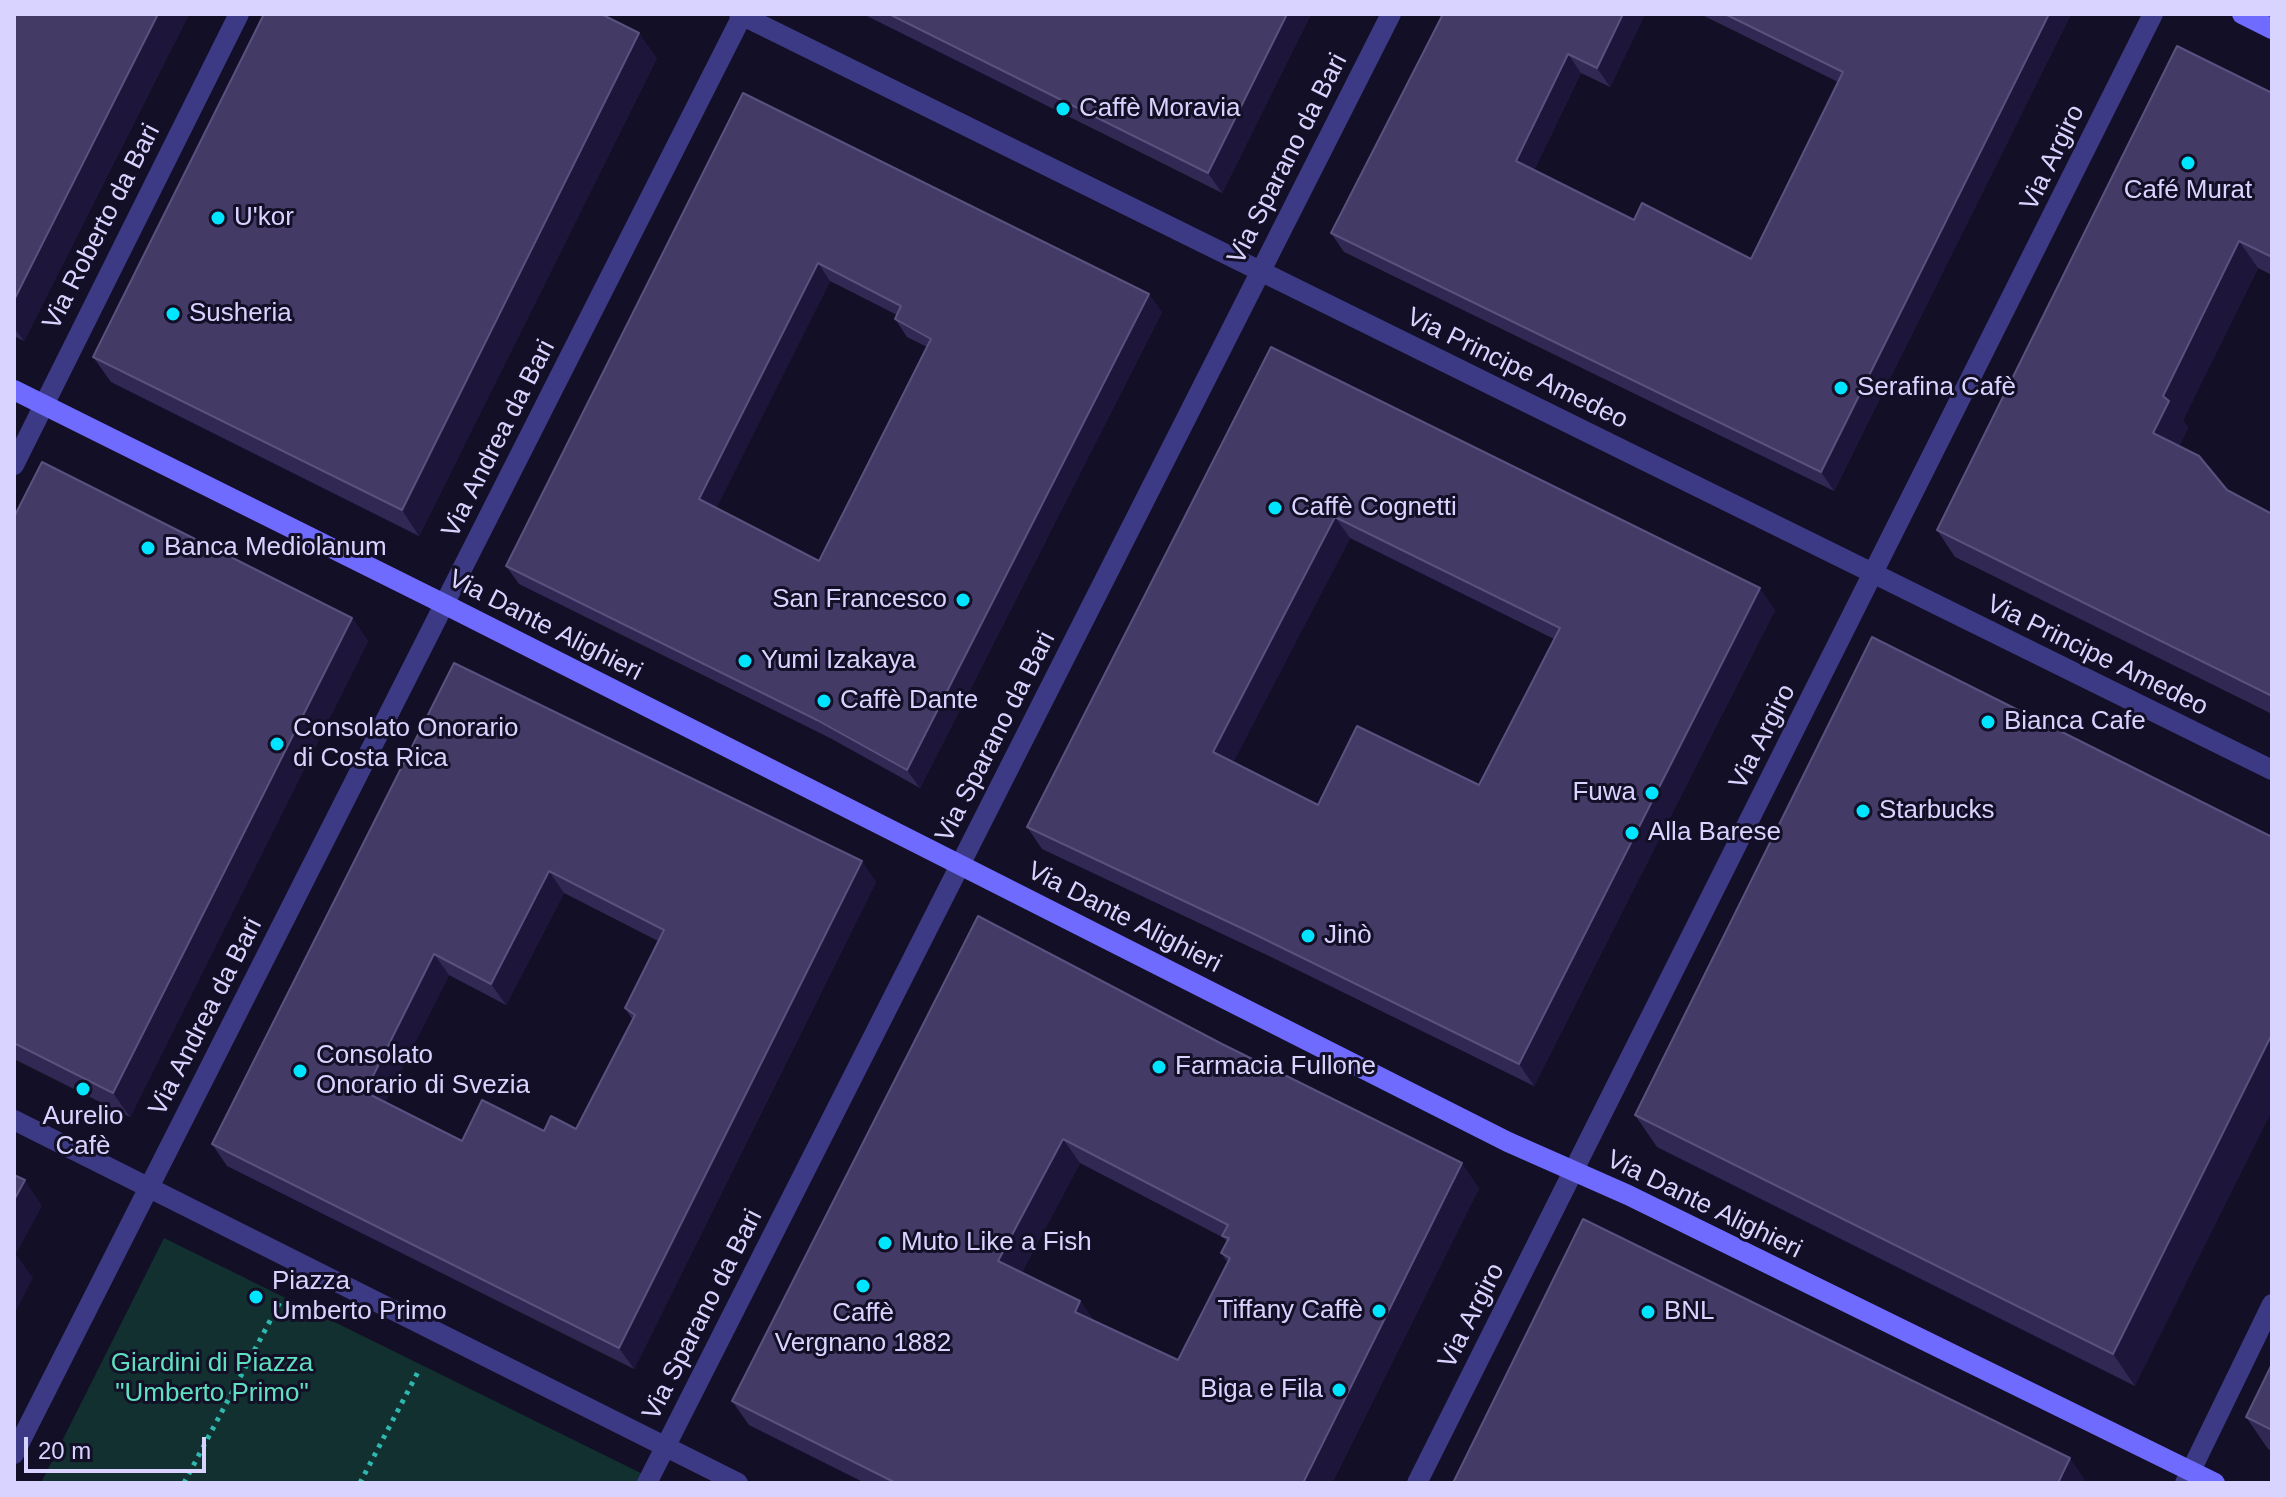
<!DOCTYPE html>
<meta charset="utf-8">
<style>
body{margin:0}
#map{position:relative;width:2286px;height:1497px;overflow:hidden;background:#130f26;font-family:Arial,sans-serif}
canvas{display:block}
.frame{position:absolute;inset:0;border:16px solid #d9d4ff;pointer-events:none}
.scale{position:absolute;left:24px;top:1437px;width:182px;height:36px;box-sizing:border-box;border:4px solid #d9d4ff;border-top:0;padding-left:10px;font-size:24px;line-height:28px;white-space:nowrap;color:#d9d4ff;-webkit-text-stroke:6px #130f26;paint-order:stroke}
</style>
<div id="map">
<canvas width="2286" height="1497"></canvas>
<div class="frame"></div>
<div class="scale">20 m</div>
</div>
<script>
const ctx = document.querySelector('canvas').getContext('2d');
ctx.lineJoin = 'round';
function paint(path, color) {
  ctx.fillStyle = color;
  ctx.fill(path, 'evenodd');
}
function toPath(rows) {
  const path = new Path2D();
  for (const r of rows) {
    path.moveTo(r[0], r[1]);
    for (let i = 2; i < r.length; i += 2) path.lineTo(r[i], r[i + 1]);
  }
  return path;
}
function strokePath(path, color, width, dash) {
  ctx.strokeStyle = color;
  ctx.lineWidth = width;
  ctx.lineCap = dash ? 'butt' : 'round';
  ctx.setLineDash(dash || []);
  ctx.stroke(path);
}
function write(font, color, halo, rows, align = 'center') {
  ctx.font = font + ' Arial,sans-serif';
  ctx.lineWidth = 6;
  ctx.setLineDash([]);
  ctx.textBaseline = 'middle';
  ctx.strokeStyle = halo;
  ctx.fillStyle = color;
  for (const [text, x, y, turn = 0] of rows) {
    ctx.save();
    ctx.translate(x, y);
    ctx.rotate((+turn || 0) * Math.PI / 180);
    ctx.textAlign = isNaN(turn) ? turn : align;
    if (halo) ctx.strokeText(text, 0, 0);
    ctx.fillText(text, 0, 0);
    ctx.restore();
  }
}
paint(toPath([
 [164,1238,661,1483,41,1483]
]), '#12302f');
strokePath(toPath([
 [184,1483,280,1302],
 [360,1483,419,1370]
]), '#2fb8b0', 5, [4, 6]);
strokePath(toPath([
 [739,14,2272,770],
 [14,465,239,14],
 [14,1120,738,1483],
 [14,1454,743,14],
 [647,1483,1391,14],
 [1417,1483,2153,14],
 [2185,1483,2272,1304]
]), '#3d3a85', 20);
strokePath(toPath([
 [2242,14,2272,29],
 [14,390,444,604,1508,1142,1628,1195,2215,1483]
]), '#6f6bff', 20);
paint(toPath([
 [14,14,189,14,24,341,14,336],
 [863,14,1311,14,1222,193],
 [1443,14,1645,14,1610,87,1581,73,1534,170,1634,220,1751,259,1838,82,1700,14,2071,14,1834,491,1344,252,1331,233],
 [657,58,419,536,111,382,93,357],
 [743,93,1162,312,920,788,830,738,519,584,506,566],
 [830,281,897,315,895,319,907,337,927,347,819,561,716,508],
 [2272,93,2272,275,2258,268,2183,420,2188,428,2179,446,2227,490,2272,514,2272,714,1955,557,1937,530],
 [1271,347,1775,610,1534,1086,1269,956,1042,849,1027,827],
 [1350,538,1554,639,1479,785,1318,805,1233,762],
 [14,517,352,618,368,641,130,1117,14,1059],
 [454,663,876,882,634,1369,227,1166,212,1144],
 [564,893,658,941,625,1008,632,1019,576,1129,462,1141,385,1102,449,975,506,1005],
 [2272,837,2135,1386,1657,1147,1635,1115],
 [978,916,1479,1188,1332,1483,865,1483,749,1425,732,1401],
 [1080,1163,1224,1238,1227,1242,1221,1253,1228,1263,1178,1360,1094,1321,1080,1301,1022,1272],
 [2272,1364,2272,1451,2268,1449,2246,1417]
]), '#312854');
paint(toPath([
 [158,14,189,14,24,341,14,328,14,300],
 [1287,14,1311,14,1222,193,1208,173],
 [1623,14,1645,14,1610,87,1597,68],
 [2049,14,2071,14,1834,491,1821,472],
 [639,33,657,58,419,536,402,510],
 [1568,54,1581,73,1529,180,1516,161],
 [2239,241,2258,268,2183,420,2188,428,2172,460,2153,433,2163,396],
 [818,263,830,281,712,517,699,499],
 [1149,294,1162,312,920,788,907,770],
 [1335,517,1350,538,1228,773,1213,752],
 [1760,588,1775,610,1534,1086,1519,1064],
 [352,618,368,641,130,1117,113,1093],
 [862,861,876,882,634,1369,619,1348],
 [549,871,564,893,506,1005,491,984],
 [434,954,449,975,380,1113,365,1092],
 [2272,1034,2272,1111,2135,1386,2113,1354],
 [1063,1139,1080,1163,1015,1285,998,1261],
 [1462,1163,1479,1188,1332,1483,1303,1483],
 [25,1180,42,1206,16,1254,33,1278,14,1315,14,1200],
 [1080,1301,1097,1325,1075,1312],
 [2070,1458,2087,1483,2058,1483]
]), '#1d163a');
const building = toPath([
 [14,14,158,14,14,300,14,14],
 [264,14,601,14,639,33,402,510,93,357,264,14],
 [889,14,1287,14,1208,173,889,14],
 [1443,14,1623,14,1597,68,1568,54,1516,161,1634,220,1642,203,1751,259,1843,72,1725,14,2049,14,1821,472,1331,233,1443,14],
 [2177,46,2272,93,2272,257,2239,241,2163,396,2169,401,2153,433,2199,456,2227,490,2272,514,2272,696,1937,530,2177,46],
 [743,93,1149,294,907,770,817,720,506,566,743,93],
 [818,263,901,306,895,319,931,339,819,561,699,499,818,263],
 [1271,347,1760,588,1519,1064,1254,934,1027,827,1271,347],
 [1335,517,1560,628,1479,785,1357,726,1318,805,1213,752,1335,517],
 [42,462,352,618,113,1093,14,1043,14,517,42,462],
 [1872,637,2272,837,2272,1034,2113,1354,1635,1115,1872,637],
 [454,663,862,861,619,1348,212,1144,454,663],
 [549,871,664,930,625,1008,635,1015,576,1129,551,1116,544,1131,482,1100,462,1141,365,1092,434,954,491,984,549,871],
 [978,916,1222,1044,1462,1163,1303,1483,896,1483,732,1401,978,916],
 [1063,1139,1228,1225,1222,1236,1229,1238,1221,1253,1230,1258,1178,1360,1075,1312,1080,1301,998,1261,1063,1139],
 [14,1175,25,1180,14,1200,14,1175],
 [1583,1219,2070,1458,2058,1483,1453,1483,1583,1219],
 [2272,1364,2272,1430,2246,1417,2272,1364]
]);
paint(building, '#433a66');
strokePath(building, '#5a527e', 2);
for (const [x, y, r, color] of [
 [1063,109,8,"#00e5ff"],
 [2188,163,8,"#00e5ff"],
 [218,218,8,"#00e5ff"],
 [173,314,8,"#00e5ff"],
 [1841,388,8,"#00e5ff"],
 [1275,508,8,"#00e5ff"],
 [148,548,8,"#00e5ff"],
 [963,600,8,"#00e5ff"],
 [745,661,8,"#00e5ff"],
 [824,701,8,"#00e5ff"],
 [1988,722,8,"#00e5ff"],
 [277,744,8,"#00e5ff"],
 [1652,793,8,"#00e5ff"],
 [1863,811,8,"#00e5ff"],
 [1632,833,8,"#00e5ff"],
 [1308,936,8,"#00e5ff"],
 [1159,1067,8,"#00e5ff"],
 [300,1071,8,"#00e5ff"],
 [83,1089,8,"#00e5ff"],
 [885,1243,8,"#00e5ff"],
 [863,1286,8,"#00e5ff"],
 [256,1297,8,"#00e5ff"],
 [1379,1311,8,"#00e5ff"],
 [1648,1312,8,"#00e5ff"],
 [1339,1390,8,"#00e5ff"]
]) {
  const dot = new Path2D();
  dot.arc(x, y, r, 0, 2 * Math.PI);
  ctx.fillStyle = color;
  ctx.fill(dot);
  strokePath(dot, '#130f26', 3);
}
write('26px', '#d9d4ff', '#130f26', [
 ["Caffè Moravia",1079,109],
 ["Café Murat",2188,191,"center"],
 ["U'kor",234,218],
 ["Susheria",189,314],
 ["Serafina Cafè",1857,388],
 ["Caffè Cognetti",1291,508],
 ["Banca Mediolanum",164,548],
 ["San Francesco",947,600,"right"],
 ["Yumi Izakaya",761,661],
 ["Caffè Dante",840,701],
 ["Bianca Cafe",2004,722],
 ["Consolato Onorario",293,729],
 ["di Costa Rica",293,759],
 ["Fuwa",1636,793,"right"],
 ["Starbucks",1879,811],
 ["Alla Barese",1648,833],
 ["Jinò",1324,936],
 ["Consolato",316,1056],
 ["Onorario di Svezia",316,1086],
 ["Farmacia Fullone",1175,1067],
 ["Aurelio",83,1117,"center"],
 ["Cafè",83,1147,"center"],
 ["Muto Like a Fish",901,1243],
 ["Piazza",272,1282],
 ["Umberto Primo",272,1312],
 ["Tiffany Caffè",1363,1311,"right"],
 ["BNL",1664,1312],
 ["Caffè",863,1314,"center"],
 ["Vergnano 1882",863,1344,"center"],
 ["Biga e Fila",1323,1390,"right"]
], 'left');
write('26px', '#d9d4ff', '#130f26', [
 ["Via Argiro",2053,158,-64],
 ["Via Sparano da Bari",1288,159,-63],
 ["Via Roberto da Bari",102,227,-63],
 ["Via Principe Amedeo",1517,369,26],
 ["Via Andrea da Bari",499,439,-63],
 ["Via Dante Alighieri",545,626,27],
 ["Via Principe Amedeo",2097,656,26],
 ["Via Sparano da Bari",996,737,-63],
 ["Via Argiro",1763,737,-63],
 ["Via Dante Alighieri",1124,918,27],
 ["Via Andrea da Bari",206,1017,-63],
 ["Via Dante Alighieri",1704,1205,26],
 ["Via Sparano da Bari",703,1315,-63],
 ["Via Argiro",1472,1316,-63]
]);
write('26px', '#5fe0c0', '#130f26', [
 ["Giardini di Piazza",212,1364],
 ["\"Umberto Primo\"",212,1394]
]);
</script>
